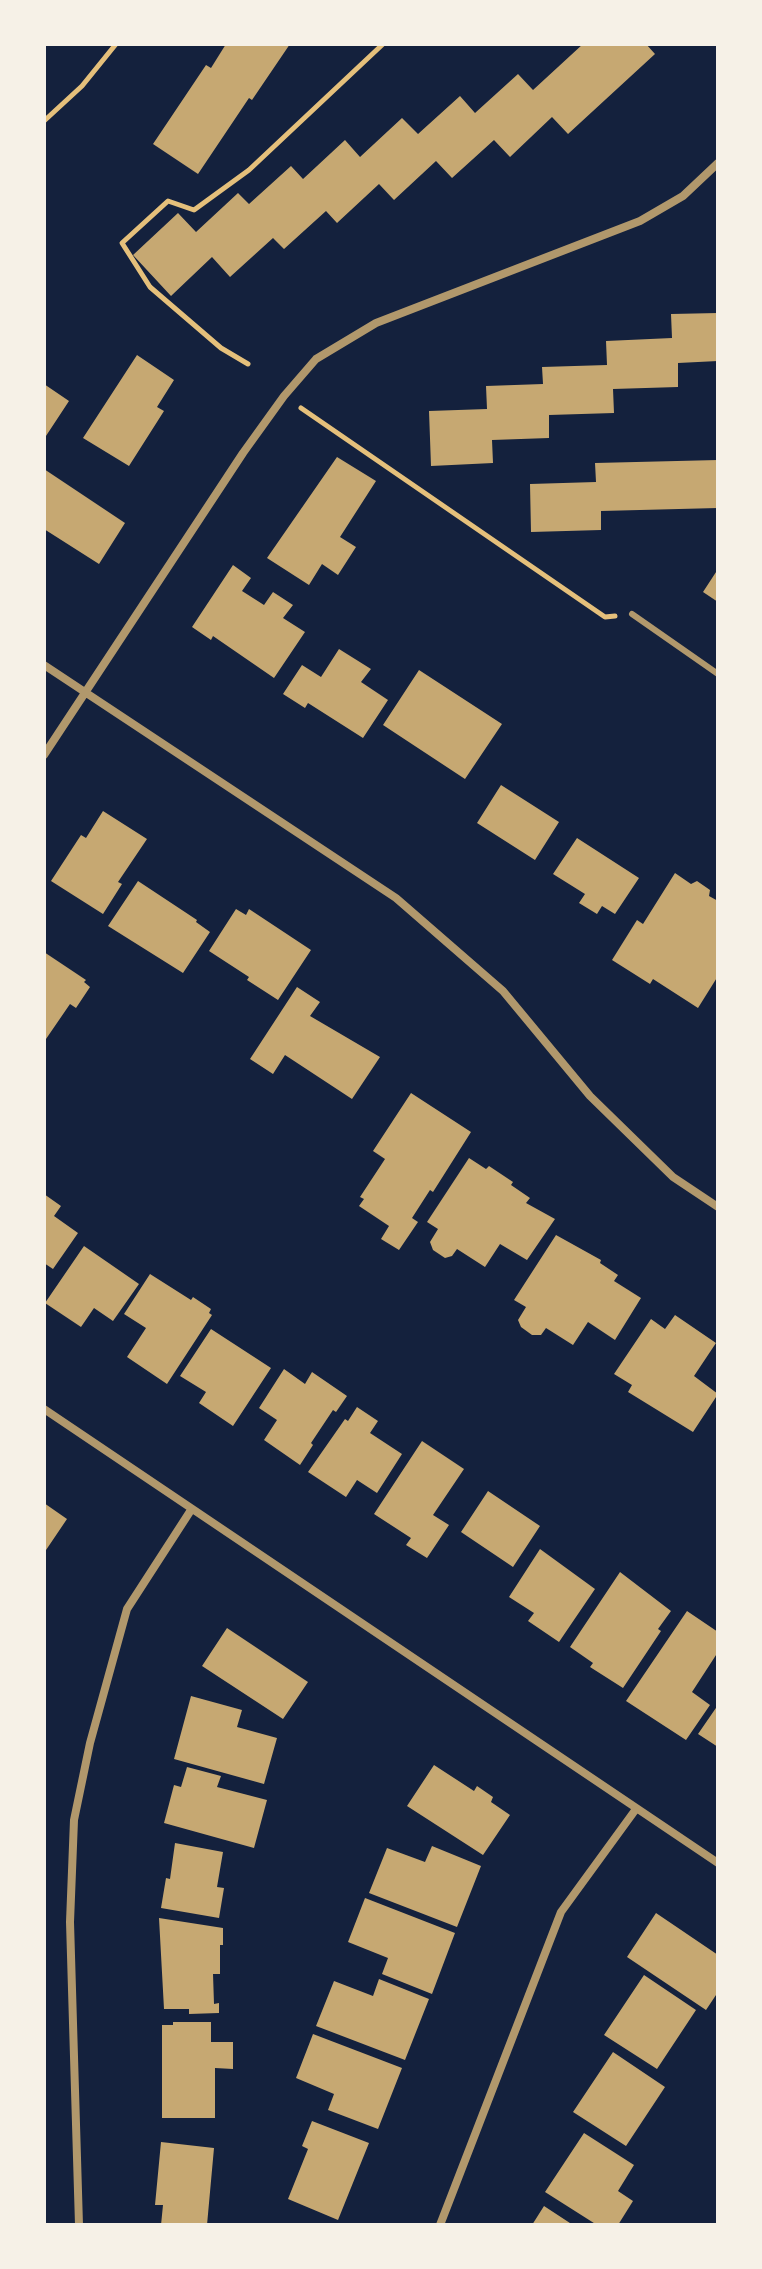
<!DOCTYPE html>
<style>
body{margin:0}
#map{position:relative;width:762px;height:2269px;overflow:hidden;background:#14213d;font-family:"Asap Condensed",sans-serif}
canvas{display:block}
.frame{position:absolute;inset:0;border:46px solid #f6f1e7;pointer-events:none}
</style>
<div id="map">
<canvas width="762" height="2269"></canvas>
<div class="frame"></div>
</div>
<script>
const ctx = document.querySelector('canvas').getContext('2d');
ctx.lineJoin = 'round';
function paint(path, color) {
  ctx.fillStyle = color;
  ctx.fill(path, 'evenodd');
}
function toPath(rows) {
  const path = new Path2D();
  for (const r of rows) {
    path.moveTo(r[0], r[1]);
    for (let i = 2; i < r.length; i += 2) path.lineTo(r[i], r[i + 1]);
  }
  return path;
}
function strokePath(path, color, width, dash) {
  ctx.strokeStyle = color;
  ctx.lineWidth = width;
  ctx.lineCap = dash ? 'butt' : 'round';
  ctx.setLineDash(dash || []);
  ctx.stroke(path);
}
paint(toPath([
 [226,44,290,44,252,100,249,98,198,174,153,144,206,65,211,68],
 [583,44,646,44,655,54,568,134,552,117,510,157,494,140,452,178,436,161,394,200,379,184,337,223,326,211,284,249,273,238,230,277,212,257,171,296,133,255,178,213,196,232,238,193,249,204,291,166,303,179,345,140,360,157,402,118,418,134,460,96,475,113,518,74,533,90],
 [718,313,718,361,678,363,678,387,613,389,614,413,549,415,549,438,492,440,493,463,431,466,429,411,487,409,486,386,543,384,542,367,607,365,606,341,672,338,671,314],
 [137,355,174,380,157,407,164,411,129,466,83,438],
 [44,384,69,401,44,439],
 [337,457,376,481,340,537,356,547,338,575,322,564,309,585,267,558],
 [718,460,718,508,601,511,601,530,531,532,530,484,596,482,595,463],
 [44,469,125,523,99,564,44,529],
 [233,565,251,578,242,591,264,605,273,592,293,605,283,618,305,632,274,678,213,636,211,640,192,627],
 [718,569,718,602,703,592],
 [339,649,371,669,361,682,388,700,363,738,308,703,305,708,283,694,302,665,321,677],
 [419,670,502,724,465,779,383,725],
 [501,785,559,822,535,860,477,823],
 [103,811,147,839,118,882,122,884,103,914,51,881,81,835,86,838],
 [577,838,639,878,615,914,602,906,597,914,579,903,585,894,553,874],
 [675,873,691,884,697,881,710,890,709,896,718,901,718,976,698,1008,653,979,650,984,612,960,637,920,643,924],
 [138,881,197,920,196,922,210,932,183,973,108,926],
 [236,909,246,915,249,909,311,950,278,1000,247,980,249,977,209,951],
 [44,952,86,980,84,982,90,987,76,1008,70,1004,46,1039,44,1037],
 [297,987,320,1002,310,1016,380,1057,352,1099,285,1055,273,1074,250,1059],
 [411,1093,471,1132,433,1192,430,1190,412,1218,418,1222,399,1250,381,1239,389,1226,359,1206,364,1199,360,1197,385,1159,373,1151],
 [469,1158,486,1169,489,1166,513,1182,511,1185,530,1198,526,1203,555,1219,527,1260,500,1244,485,1267,457,1249,452,1256,445,1258,433,1250,430,1242,438,1229,427,1222],
 [44,1194,61,1206,54,1216,78,1233,53,1269,44,1263],
 [556,1235,601,1260,600,1263,618,1275,614,1281,641,1298,615,1340,588,1322,573,1345,546,1328,541,1335,532,1335,521,1327,518,1320,526,1307,514,1300],
 [84,1246,139,1284,113,1321,94,1308,81,1327,45,1303],
 [150,1274,191,1300,193,1297,211,1309,209,1313,212,1315,167,1384,127,1357,146,1328,124,1314],
 [675,1315,716,1343,694,1376,718,1394,693,1432,628,1392,632,1385,614,1374,651,1319,665,1329],
 [211,1329,271,1368,233,1426,199,1403,206,1392,180,1376],
 [284,1369,305,1384,312,1372,347,1396,336,1412,333,1410,311,1443,313,1445,300,1465,264,1440,277,1420,259,1408],
 [357,1407,378,1421,370,1433,402,1454,377,1493,357,1480,346,1497,308,1472,345,1419,348,1421],
 [422,1441,464,1469,433,1515,449,1525,427,1558,406,1545,411,1538,374,1514],
 [488,1491,540,1526,513,1567,461,1532],
 [44,1503,67,1519,44,1553],
 [540,1549,595,1589,559,1642,528,1621,534,1613,509,1597],
 [620,1572,671,1611,658,1629,661,1631,623,1688,590,1667,593,1663,570,1647],
 [687,1611,718,1632,718,1652,692,1692,710,1705,686,1740,626,1701],
 [227,1628,308,1682,283,1719,202,1666],
 [191,1696,242,1710,237,1727,277,1738,264,1784,174,1759],
 [718,1705,718,1747,698,1734],
 [434,1765,474,1791,477,1786,493,1797,491,1802,510,1815,483,1855,407,1806],
 [187,1767,221,1776,217,1787,267,1800,254,1848,164,1823,174,1785,181,1787],
 [175,1843,223,1852,217,1887,224,1888,219,1918,161,1908,166,1878,170,1879],
 [432,1846,481,1866,457,1927,369,1893,387,1848,425,1862],
 [365,1898,455,1933,432,1994,382,1974,388,1958,348,1942],
 [656,1913,718,1955,718,1992,706,2010,627,1957],
 [159,1918,223,1928,223,1945,220,1945,220,1974,213,1974,214,2004,219,2003,219,2013,189,2014,189,2009,164,2009],
 [644,1975,696,2010,657,2069,604,2035],
 [379,1979,429,1999,405,2060,316,2026,334,1981,373,1996],
 [173,2022,211,2022,211,2042,233,2042,233,2069,215,2068,215,2118,162,2118,162,2025,173,2025],
 [313,2034,402,2068,378,2129,328,2110,334,2094,296,2078],
 [613,2052,665,2087,626,2146,573,2112],
 [312,2121,369,2143,338,2220,288,2199,308,2149,302,2146],
 [584,2133,634,2165,618,2191,633,2201,618,2225,597,2225,545,2192],
 [161,2142,214,2148,207,2225,161,2225,163,2205,155,2205],
 [544,2206,573,2225,532,2225]
]), '#c6a872');
strokePath(toPath([
 [44,121,82,86,116,44],
 [248,364,221,348,150,287,122,243,168,201,194,210,249,170,383,44],
 [301,408,605,617,615,616]
]), '#e5c07b', 5);
strokePath(toPath([
 [632,614,718,674]
]), '#b1986c', 6);
strokePath(toPath([
 [44,665,396,898,503,991,590,1096,673,1177,718,1207],
 [44,755,243,453,284,396,316,359,376,323,640,221,683,196,718,163],
 [44,1409,718,1863],
 [79,2225,70,1922,74,1820,90,1743,127,1609,191,1510],
 [440,2225,561,1912,636,1809]
]), '#b1986c', 8);
</script>
